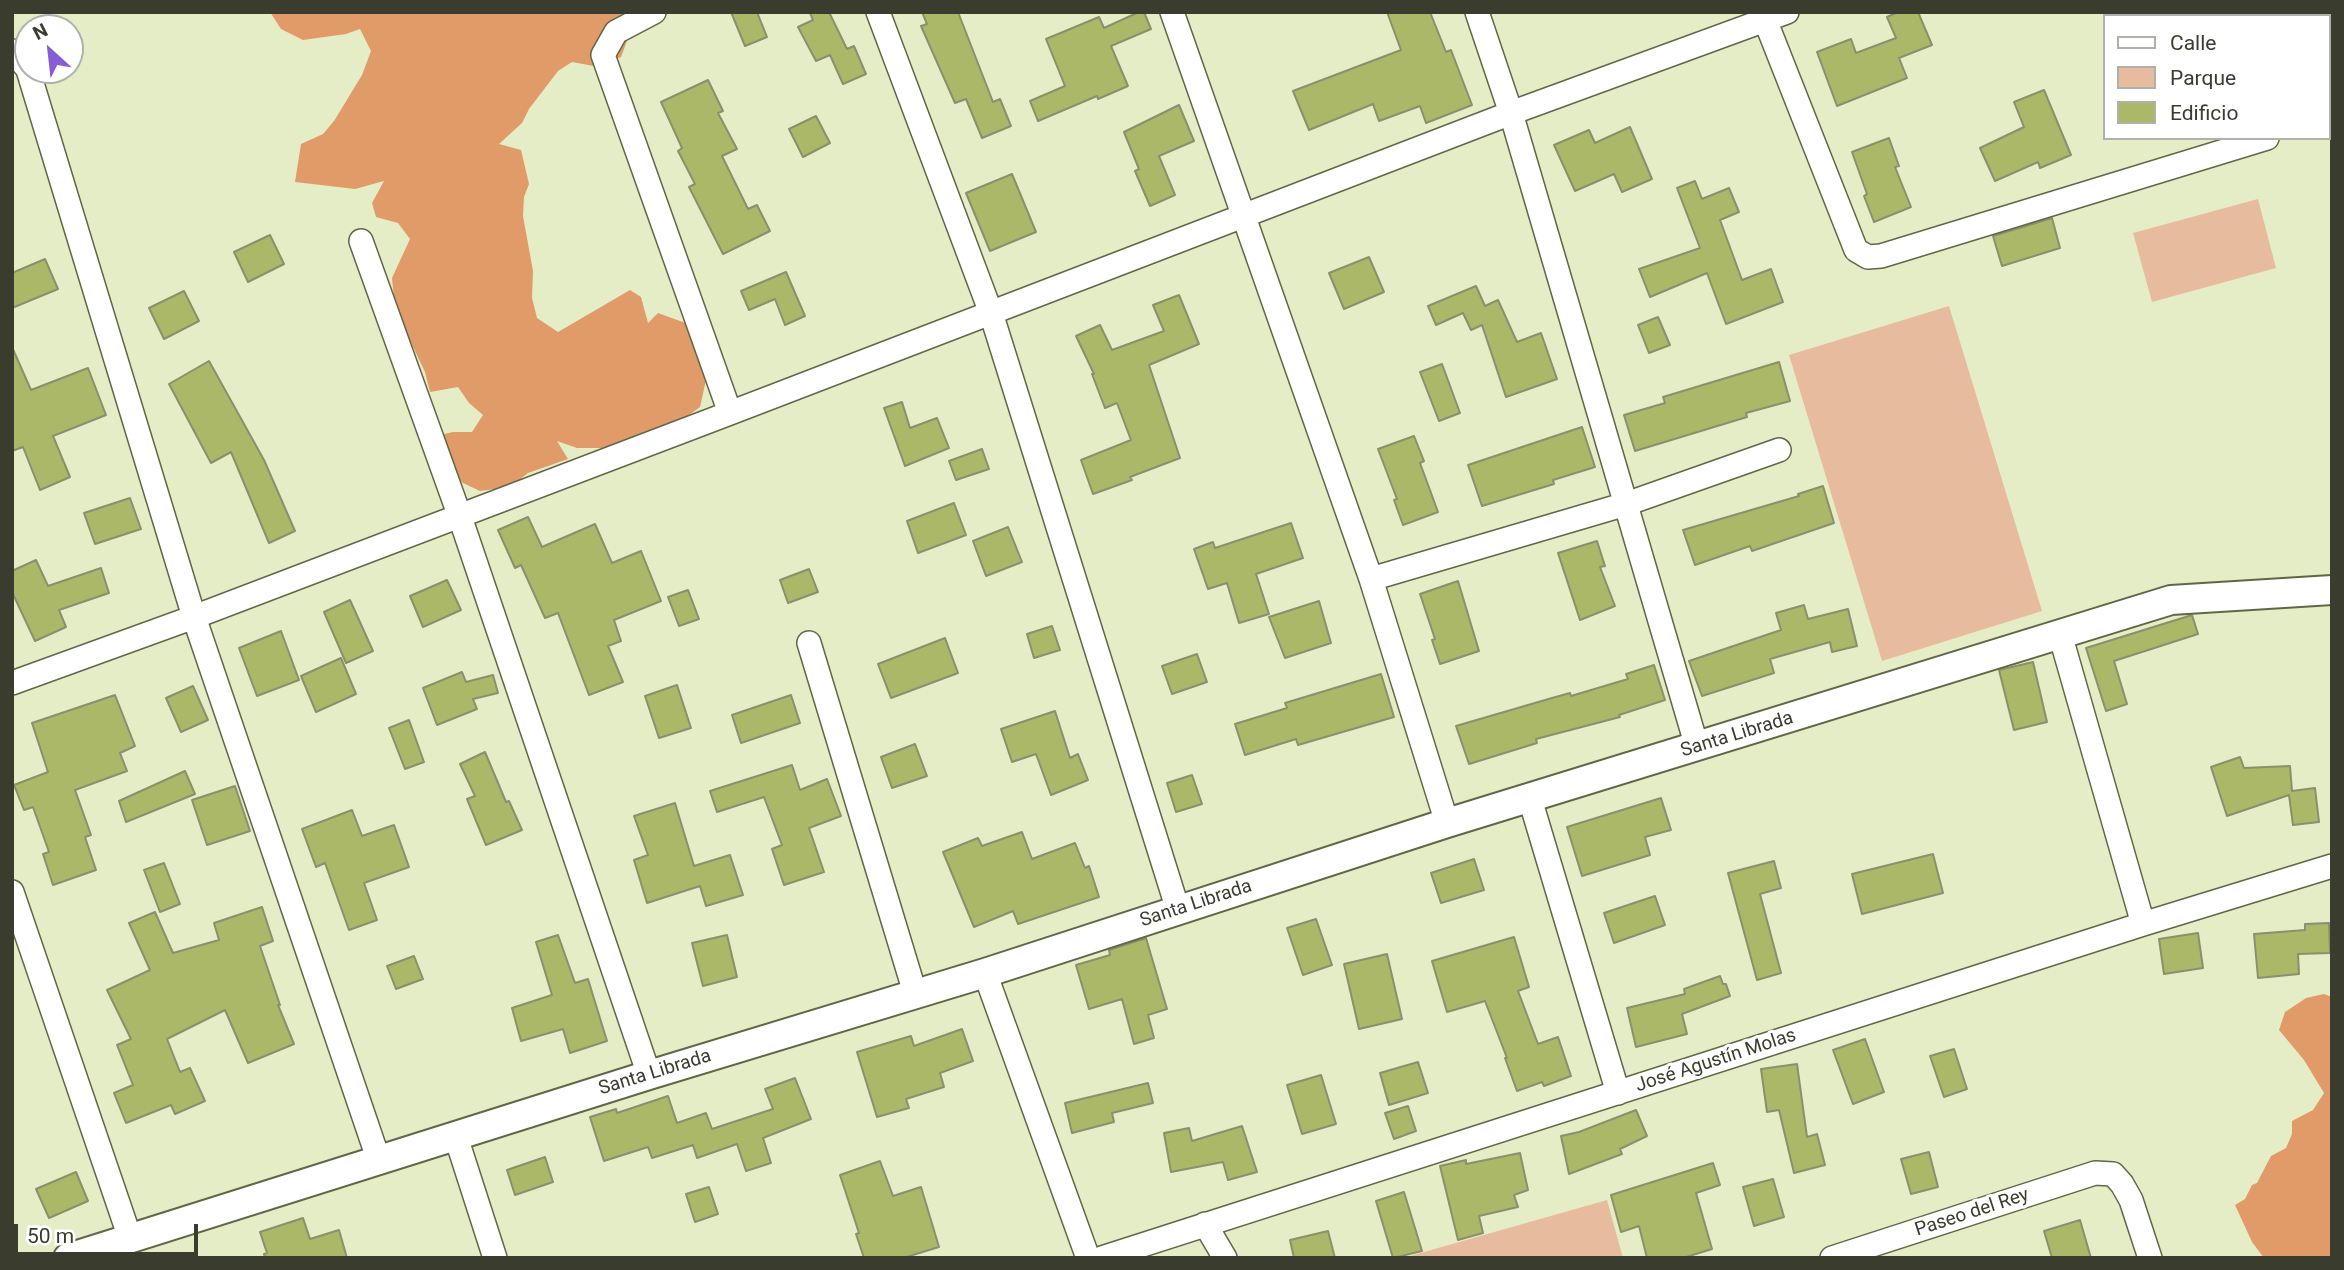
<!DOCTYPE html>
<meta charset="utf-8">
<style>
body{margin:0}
#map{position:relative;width:2344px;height:1270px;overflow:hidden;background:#e5edc6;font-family:Roboto,sans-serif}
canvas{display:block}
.frame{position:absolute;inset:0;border:14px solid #3a3d2e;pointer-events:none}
.legend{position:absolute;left:2103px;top:14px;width:228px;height:126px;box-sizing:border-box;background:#fff;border:2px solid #b0b1ab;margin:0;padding:9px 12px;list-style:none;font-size:21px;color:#3a3d2e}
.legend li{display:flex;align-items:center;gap:14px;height:35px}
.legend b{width:35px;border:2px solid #b0b1ab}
.north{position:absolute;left:14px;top:14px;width:70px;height:70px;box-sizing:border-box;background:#fff;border:2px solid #b0b1ab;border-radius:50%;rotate:333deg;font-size:19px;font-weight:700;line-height:28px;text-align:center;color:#3a3d2e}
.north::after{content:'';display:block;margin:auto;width:24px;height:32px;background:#875dd6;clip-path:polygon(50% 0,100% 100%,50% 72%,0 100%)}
.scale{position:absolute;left:14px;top:1224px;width:184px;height:32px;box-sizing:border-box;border:4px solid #3a3d2e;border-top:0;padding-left:9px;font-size:21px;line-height:24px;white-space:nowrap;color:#3a3d2e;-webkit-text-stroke:5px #fff;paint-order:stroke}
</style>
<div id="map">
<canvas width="2344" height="1270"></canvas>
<div class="frame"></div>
<ul class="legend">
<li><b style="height:9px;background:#fff"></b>Calle</li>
<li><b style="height:19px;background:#e7bc9e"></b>Parque</li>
<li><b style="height:19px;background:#abb868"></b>Edificio</li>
</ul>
<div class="north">N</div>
<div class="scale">50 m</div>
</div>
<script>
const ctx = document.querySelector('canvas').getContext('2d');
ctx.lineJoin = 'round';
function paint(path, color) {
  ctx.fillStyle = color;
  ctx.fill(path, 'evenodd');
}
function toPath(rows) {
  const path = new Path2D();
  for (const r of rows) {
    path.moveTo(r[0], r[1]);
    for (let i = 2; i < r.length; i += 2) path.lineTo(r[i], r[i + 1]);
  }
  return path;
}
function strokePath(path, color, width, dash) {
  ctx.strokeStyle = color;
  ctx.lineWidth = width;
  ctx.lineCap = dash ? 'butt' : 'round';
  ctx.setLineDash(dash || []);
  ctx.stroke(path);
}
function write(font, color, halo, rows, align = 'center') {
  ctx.font = font + ' Roboto,sans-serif';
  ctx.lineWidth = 6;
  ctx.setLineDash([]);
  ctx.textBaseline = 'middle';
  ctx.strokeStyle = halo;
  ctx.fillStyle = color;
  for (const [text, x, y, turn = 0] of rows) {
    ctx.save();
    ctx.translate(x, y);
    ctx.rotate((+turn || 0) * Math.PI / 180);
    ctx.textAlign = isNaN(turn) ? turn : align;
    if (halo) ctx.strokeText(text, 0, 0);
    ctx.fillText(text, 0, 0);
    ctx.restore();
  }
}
paint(toPath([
 [2258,199,2276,268,2152,302,2133,233],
 [1949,306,2042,611,1882,661,1789,355],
 [1607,1200,1623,1258,1403,1258]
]), '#e7bc9e');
paint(toPath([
 [270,12,638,12,621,57,599,67,572,62,558,71,529,109,522,123,499,144,521,150,529,184,524,197,523,216,533,271,532,298,537,318,558,332,630,290,641,297,648,323,658,313,705,330,708,371,700,407,667,431,618,448,577,448,557,441,568,459,528,473,510,487,480,491,463,483,440,461,436,436,453,432,472,432,483,415,469,403,458,387,430,392,425,372,395,309,392,278,410,239,398,223,376,217,372,203,384,181,355,189,295,182,301,144,323,134,334,121,362,75,371,51,360,29,346,34,303,40,281,29],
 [2324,994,2332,997,2332,1258,2264,1258,2252,1242,2235,1205,2245,1199,2252,1185,2257,1183,2271,1156,2286,1148,2292,1134,2292,1121,2313,1110,2324,1093,2304,1060,2279,1030,2285,1012,2306,998]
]), '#e09b69');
const building = toPath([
 [731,12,757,12,767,37,745,46,731,12],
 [829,12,847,49,854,46,866,74,843,84,830,55,816,61,798,27,813,20,810,13,829,12],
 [922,12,958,12,993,102,1000,99,1011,126,982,138,966,99,955,103,921,26,927,24,922,12],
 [1139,12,1144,12,1151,29,1111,46,1128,86,1098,99,1097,96,1038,121,1030,101,1065,86,1046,39,1099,17,1104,28,1139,12],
 [1387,12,1430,12,1446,52,1451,50,1472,105,1426,123,1420,106,1379,121,1373,104,1309,130,1293,91,1401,50,1387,12],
 [1898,12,1918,12,1932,45,1899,58,1907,78,1837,106,1817,52,1851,39,1856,53,1896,38,1887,17,1898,12],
 [708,80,723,111,718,113,737,149,722,156,748,209,757,205,770,231,723,254,689,187,695,184,678,151,682,148,661,102,708,80],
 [2044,90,2071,155,2040,168,2038,162,1995,181,1980,148,2024,127,2014,102,2044,90],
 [1179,105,1194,141,1159,156,1175,195,1150,206,1135,171,1139,169,1124,132,1179,105],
 [816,116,830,143,803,157,789,129,816,116],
 [1630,127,1652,179,1622,192,1614,174,1575,191,1554,145,1589,130,1595,143,1630,127],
 [1889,138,1899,166,1895,167,1911,207,1874,222,1864,196,1867,194,1852,152,1889,138],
 [1012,174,1036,232,990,251,966,193,1012,174],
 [1695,181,1702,199,1729,188,1739,212,1720,220,1742,280,1771,269,1783,302,1726,324,1707,273,1650,297,1639,269,1700,248,1677,188,1695,181],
 [2052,218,2060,248,2002,266,1993,236,2052,218],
 [270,235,284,264,248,282,234,252,270,235],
 [1369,257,1384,292,1344,309,1329,273,1369,257],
 [45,259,58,289,12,308,12,273,45,259],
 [786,272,805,316,785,325,775,299,749,310,741,291,786,272],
 [1476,286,1485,306,1498,300,1517,342,1541,333,1557,379,1506,397,1482,325,1471,330,1463,313,1436,325,1428,306,1476,286],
 [184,291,199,321,164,339,149,308,184,291],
 [1179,295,1199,344,1149,365,1180,458,1130,477,1132,480,1093,494,1081,460,1131,440,1117,403,1105,408,1092,374,1094,374,1076,336,1100,325,1112,350,1164,331,1153,305,1179,295],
 [1658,317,1670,345,1649,353,1638,325,1658,317],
 [12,347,31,390,88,368,106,415,53,436,70,477,40,490,23,447,12,451,12,347],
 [209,361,264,460,295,531,269,543,231,452,211,463,169,384,209,361],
 [1779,362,1790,401,1746,413,1747,417,1635,451,1624,415,1665,403,1663,397,1779,362],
 [1442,364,1460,413,1439,421,1420,372,1442,364],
 [902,402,910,428,937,418,949,448,905,466,884,408,902,402],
 [1582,427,1595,467,1553,480,1554,484,1482,506,1468,465,1582,427],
 [1414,436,1424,461,1420,463,1438,512,1403,525,1394,500,1397,499,1378,449,1414,436],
 [982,449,989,469,956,480,949,461,982,449],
 [1823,486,1834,523,1752,551,1750,546,1695,565,1683,530,1799,496,1798,494,1823,486],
 [130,498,141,529,95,544,84,513,130,498],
 [954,503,966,535,918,553,907,521,954,503],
 [528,517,542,547,595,524,612,563,641,551,661,601,614,620,621,641,608,646,623,682,589,695,558,613,545,618,521,565,515,568,498,530,528,517],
 [1291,523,1303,558,1256,574,1269,614,1239,623,1227,583,1208,589,1194,549,1213,542,1215,548,1291,523],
 [1008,527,1022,562,986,576,973,541,1008,527],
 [1597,541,1605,566,1600,567,1615,606,1580,620,1558,553,1597,541],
 [36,560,48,586,101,568,109,593,59,610,66,627,35,641,12,592,12,571,36,560],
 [809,569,818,592,788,603,780,580,809,569],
 [447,580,461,610,423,627,410,596,447,580],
 [1458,581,1479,651,1440,664,1432,640,1435,639,1420,594,1458,581],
 [688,590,699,619,679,626,668,597,688,590],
 [350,600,373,651,346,663,324,612,350,600],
 [1319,601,1331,643,1285,658,1269,617,1319,601],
 [1804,605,1808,619,1848,609,1857,646,1832,652,1830,642,1770,659,1774,673,1702,696,1689,661,1781,630,1776,613,1804,605],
 [2192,615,2198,634,2114,661,2127,704,2106,711,2086,648,2192,615],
 [1052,626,1060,650,1034,658,1027,634,1052,626],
 [281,631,299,680,257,696,239,648,281,631],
 [945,638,958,673,891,698,878,664,945,638],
 [1197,654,1207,682,1172,694,1162,666,1197,654],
 [341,658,356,694,316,712,301,676,341,658],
 [2033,662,2047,722,2014,730,1999,670,2033,662],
 [1654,665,1665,700,1619,715,1620,717,1536,739,1537,743,1469,764,1456,726,1552,698,1570,693,1571,696,1628,679,1626,674,1654,665],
 [462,672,466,682,493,675,498,693,473,699,477,709,437,725,423,688,462,672],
 [1381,674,1394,717,1298,745,1296,739,1245,755,1235,724,1287,708,1285,703,1381,674],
 [677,685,691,728,659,738,645,696,677,685],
 [193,686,208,720,181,732,166,698,193,686],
 [115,695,135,746,120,753,127,771,75,790,91,835,85,837,96,870,53,885,43,854,49,852,33,807,24,810,14,785,48,772,32,723,115,695],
 [791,695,800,723,741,743,732,715,791,695],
 [1055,711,1070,758,1078,754,1088,780,1051,795,1036,754,1012,762,1001,729,1055,711],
 [409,720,424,762,405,769,389,728,409,720],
 [915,744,927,776,892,788,881,757,915,744],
 [485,752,506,802,509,801,522,830,486,845,467,799,475,796,460,764,485,752],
 [2240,757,2244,768,2290,766,2292,791,2315,788,2319,822,2293,825,2289,795,2227,816,2211,767,2240,757],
 [792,765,800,790,827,779,841,816,809,828,824,872,784,885,772,849,782,845,764,797,717,812,710,791,792,765],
 [185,771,195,794,126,822,119,801,185,771],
 [1192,775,1202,804,1176,812,1167,783,1192,775],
 [235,786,250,831,207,845,192,800,235,786],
 [1661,798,1671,830,1645,837,1650,855,1582,876,1567,827,1661,798],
 [675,803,694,866,730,855,743,895,706,906,700,886,647,903,634,860,648,855,634,816,675,803],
 [352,810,362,836,394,825,409,867,364,883,377,920,349,930,325,863,316,867,302,829,352,810],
 [1022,832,1032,859,1075,843,1085,868,1089,866,1099,897,1018,924,1013,911,974,927,943,852,978,838,982,846,1022,832],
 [1933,854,1943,893,1862,914,1852,874,1933,854],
 [1474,859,1484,890,1441,903,1431,873,1474,859],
 [1774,861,1781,888,1760,894,1781,973,1757,980,1728,873,1774,861],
 [164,863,180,904,160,912,144,870,164,863],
 [1655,896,1665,925,1614,943,1604,913,1655,896],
 [262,907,273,941,260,946,280,1005,278,1005,294,1044,248,1063,225,1010,167,1039,180,1072,190,1068,205,1101,175,1114,171,1105,126,1123,114,1093,133,1085,117,1045,131,1039,107,990,150,970,129,923,155,912,173,953,219,940,214,923,262,907],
 [1316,919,1332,965,1303,975,1287,928,1316,919],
 [2329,923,2330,953,2298,954,2299,974,2258,978,2254,934,2305,930,2305,924,2329,923],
 [2198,933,2203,968,2164,974,2159,939,2198,933],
 [558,935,575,983,588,979,607,1041,570,1053,563,1029,521,1041,512,1008,552,995,536,942,558,935],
 [727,935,737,977,703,986,692,943,727,935],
 [1514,937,1529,987,1518,991,1538,1044,1558,1037,1571,1076,1544,1086,1542,1082,1517,1091,1505,1058,1507,1058,1485,1001,1447,1012,1432,961,1514,937],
 [1146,938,1167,1009,1148,1015,1154,1038,1134,1044,1122,999,1089,1009,1076,965,1110,955,1109,950,1146,938],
 [1387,954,1402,1019,1359,1029,1344,964,1387,954],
 [414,956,423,979,396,989,387,966,414,956],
 [1720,976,1723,984,1726,984,1730,996,1682,1014,1687,1034,1636,1047,1627,1008,1685,994,1684,989,1720,976],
 [962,1029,973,1061,940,1073,944,1087,906,1099,909,1108,877,1117,857,1052,911,1036,914,1046,962,1029],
 [1865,1039,1884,1092,1853,1104,1833,1050,1865,1039],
 [1954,1049,1967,1089,1944,1097,1930,1056,1954,1049],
 [1418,1062,1428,1093,1389,1105,1380,1073,1418,1062],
 [1797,1064,1807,1137,1817,1134,1825,1165,1794,1173,1779,1110,1767,1112,1761,1069,1797,1064],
 [1321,1075,1336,1124,1302,1134,1287,1085,1321,1075],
 [795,1078,811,1119,763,1138,771,1163,746,1171,737,1144,697,1158,693,1145,652,1158,648,1147,604,1161,590,1117,616,1109,617,1113,668,1096,677,1123,706,1113,712,1129,773,1109,765,1089,795,1078],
 [1148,1083,1153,1103,1112,1113,1114,1122,1072,1133,1065,1103,1148,1083],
 [1408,1106,1416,1131,1394,1139,1385,1113,1408,1106],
 [1636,1110,1647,1136,1620,1149,1622,1154,1569,1174,1561,1136,1579,1132,1636,1110],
 [1242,1126,1257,1172,1228,1180,1223,1162,1171,1172,1164,1133,1189,1128,1192,1141,1242,1126],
 [1929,1152,1938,1187,1911,1194,1901,1159,1929,1152],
 [1520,1153,1528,1190,1514,1195,1518,1207,1479,1216,1483,1233,1458,1240,1440,1166,1466,1160,1466,1164,1520,1153],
 [545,1157,553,1182,515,1195,507,1170,545,1157],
 [880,1161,893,1196,921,1187,939,1247,903,1258,864,1258,856,1234,859,1233,840,1175,880,1161],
 [1713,1163,1720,1185,1696,1193,1712,1249,1683,1258,1647,1258,1639,1226,1621,1232,1611,1195,1713,1163],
 [76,1172,88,1201,49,1218,36,1189,76,1172],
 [1773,1179,1784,1217,1754,1226,1743,1187,1773,1179],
 [709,1187,718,1214,695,1222,686,1194,709,1187],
 [1404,1192,1422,1251,1393,1258,1376,1201,1404,1192],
 [303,1218,310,1239,339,1230,347,1258,265,1258,264,1254,267,1253,260,1232,303,1218],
 [2080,1220,2091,1258,2052,1258,2044,1231,2080,1220],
 [1328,1231,1335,1258,1294,1258,1290,1240,1328,1231]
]);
paint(building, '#abb868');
strokePath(building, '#8a906d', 2);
const minor = toPath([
 [654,12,616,32,603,55,730,413],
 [878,12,991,313,1178,910],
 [1172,12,1371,579,1447,823],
 [1477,12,1511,113,1697,747],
 [1762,12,1856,250,1868,257,1881,256,2267,138],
 [12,51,28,69],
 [28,70,194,617,379,1161],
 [2328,120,2332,119],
 [361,241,459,514,649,1075],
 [1371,579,1626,504,1779,450],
 [2060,634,2143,924],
 [809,643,915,993],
 [12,683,194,617,730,413,1511,113,1787,12],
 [1530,799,1618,1093],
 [12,892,130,1238],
 [985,973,1088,1258],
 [456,1137,495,1258],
 [1205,1224,1225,1258],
 [1102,1258,2143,924,2332,866],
 [1832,1258,2095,1173,2113,1174,2122,1184,2131,1200,2150,1258]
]);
const tertiary = toPath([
 [68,1258,649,1075,985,973,1447,823,2171,600,2332,590]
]);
strokePath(minor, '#616745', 26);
strokePath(tertiary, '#616745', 32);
strokePath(minor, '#fff', 23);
strokePath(tertiary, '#fff', 28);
write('19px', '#3a3d2e', '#fff', [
 ["Santa Librada",1737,735,-17],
 ["Santa Librada",1196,904,-18],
 ["José Agustín Molas",1716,1061,-18],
 ["Santa Librada",655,1073,-17],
 ["Paseo del Rey",1972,1213,-18]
]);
</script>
